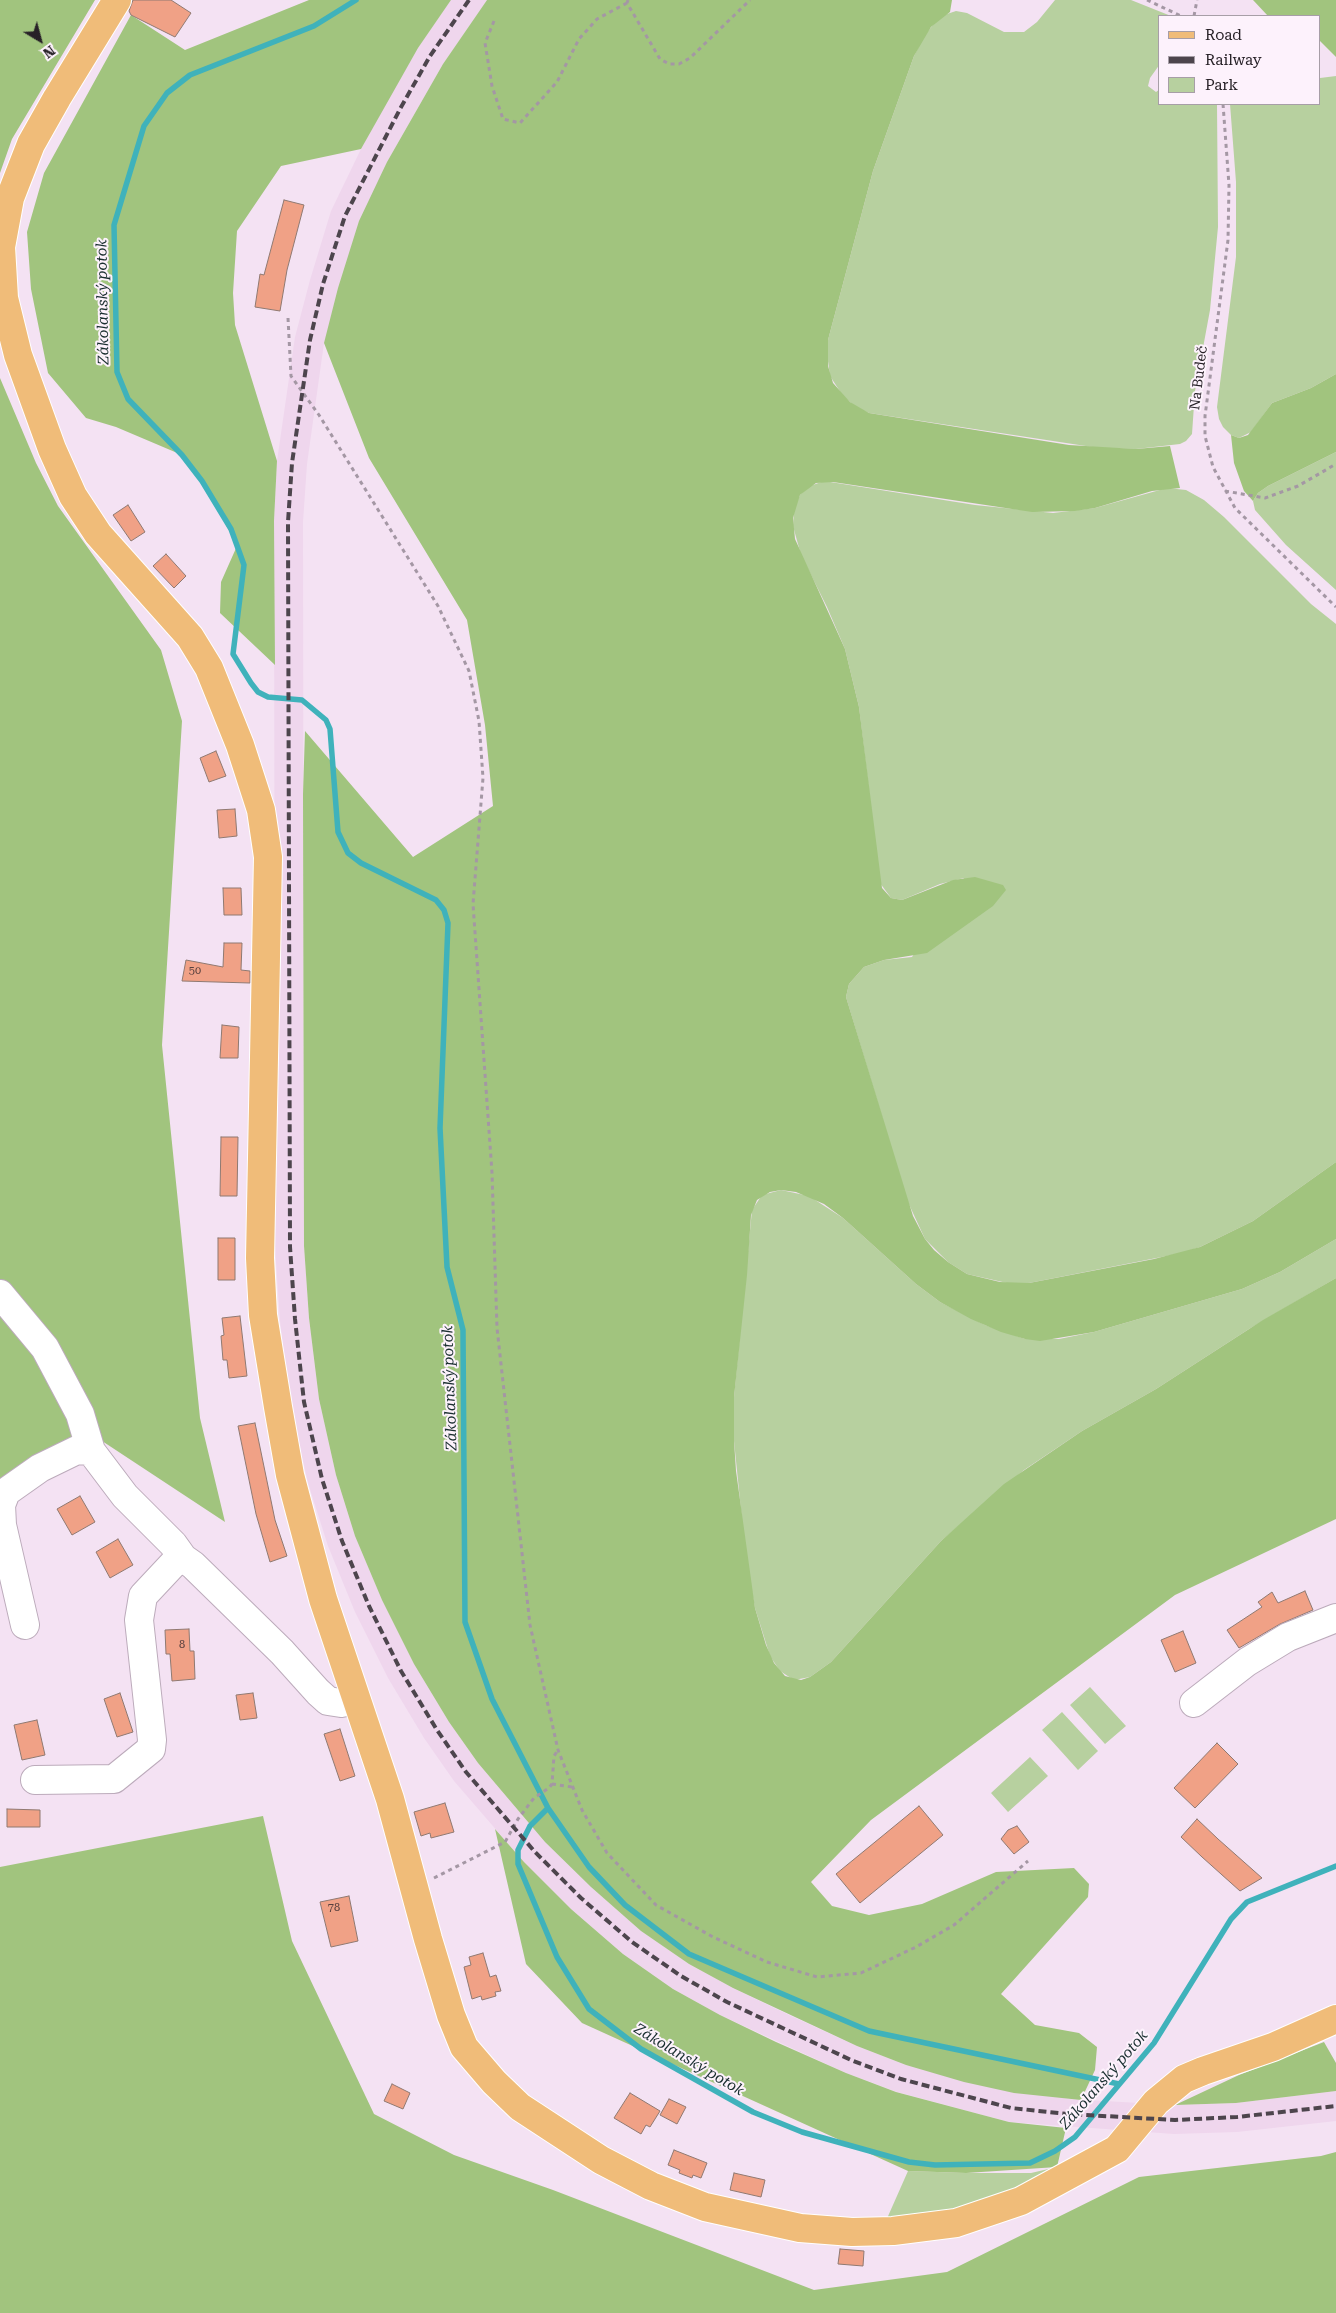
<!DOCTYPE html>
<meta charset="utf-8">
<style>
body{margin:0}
#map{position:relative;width:1336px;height:2313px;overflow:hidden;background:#f4e2f3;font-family:"Roboto Serif",serif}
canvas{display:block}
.legend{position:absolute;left:1158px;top:15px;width:162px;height:90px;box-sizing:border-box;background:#fdf2fc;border:1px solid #a79ea7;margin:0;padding:6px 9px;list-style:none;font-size:15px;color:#272127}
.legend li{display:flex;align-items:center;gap:10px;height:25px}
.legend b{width:25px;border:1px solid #a79ea7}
.north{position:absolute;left:15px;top:15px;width:50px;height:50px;-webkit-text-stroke:4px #fdf2fc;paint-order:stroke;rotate:143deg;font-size:14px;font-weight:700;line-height:20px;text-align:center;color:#272127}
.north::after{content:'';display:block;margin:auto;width:18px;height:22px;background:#272127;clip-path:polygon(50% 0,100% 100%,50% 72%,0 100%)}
</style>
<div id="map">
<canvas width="1336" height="2313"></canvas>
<ul class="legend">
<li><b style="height:6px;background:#f0bc79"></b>Road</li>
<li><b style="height:6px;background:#4d454d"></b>Railway</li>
<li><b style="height:14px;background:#b7d09f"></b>Park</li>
</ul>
<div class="north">N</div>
</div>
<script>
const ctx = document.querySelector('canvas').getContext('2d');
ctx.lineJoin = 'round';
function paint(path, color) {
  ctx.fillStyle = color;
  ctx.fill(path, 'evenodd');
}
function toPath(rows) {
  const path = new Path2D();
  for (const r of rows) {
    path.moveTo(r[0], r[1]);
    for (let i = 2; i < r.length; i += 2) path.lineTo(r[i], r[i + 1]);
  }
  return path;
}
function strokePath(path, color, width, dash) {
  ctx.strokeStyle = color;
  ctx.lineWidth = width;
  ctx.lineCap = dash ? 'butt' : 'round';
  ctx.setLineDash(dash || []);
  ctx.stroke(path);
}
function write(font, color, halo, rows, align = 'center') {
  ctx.font = font + ' "Roboto Serif",serif';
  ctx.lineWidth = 4;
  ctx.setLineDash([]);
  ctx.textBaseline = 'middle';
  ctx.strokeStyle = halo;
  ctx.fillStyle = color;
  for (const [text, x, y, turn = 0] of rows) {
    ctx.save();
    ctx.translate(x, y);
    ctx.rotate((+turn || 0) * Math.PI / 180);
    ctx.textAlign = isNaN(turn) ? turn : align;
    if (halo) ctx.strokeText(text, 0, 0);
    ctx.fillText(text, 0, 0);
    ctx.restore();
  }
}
paint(toPath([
 [451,0,487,0,443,64,387,162,324,343,307,464,303,522,304,1246,309,1318,319,1399,336,1475,355,1536,382,1600,414,1664,449,1722,478,1763,545,1842,591,1887,641,1931,689,1964,733,1988,789,2015,857,2046,906,2065,1069,2099,1175,2105,1236,2103,1336,2091,1336,2121,1237,2132,1174,2134,1009,2122,897,2092,846,2073,720,2015,673,1989,623,1954,571,1909,524,1862,454,1781,424,1738,388,1678,355,1612,328,1546,308,1483,290,1404,280,1321,275,1247,274,521,277,461,295,337,310,280,331,211,361,149,387,101,418,48]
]), '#efd6ed');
paint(toPath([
 [1055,0,1131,0,1171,16,1160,16,1160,64,1150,78,1148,86,1156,92,1160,89,1160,104,1217,104,1218,227,1210,310,1195,391,1192,434,1186,441,1180,444,1136,449,1099,448,869,413,857,408,843,396,830,376,827,354,828,340,873,171,914,56,924,36,937,20,944,15,956,11,967,13,1004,32,1024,32,1037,22],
 [1336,76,1336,374,1311,388,1272,403,1251,432,1239,438,1231,435,1223,427,1219,419,1217,407,1236,257,1236,182,1230,104,1320,104,1320,78],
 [1336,452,1336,590,1286,545,1255,510,1253,501,1258,493,1268,486],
 [824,481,975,505,1053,513,1095,508,1167,488,1186,490,1204,500,1224,517,1311,604,1336,624,1336,1162,1253,1221,1200,1247,1182,1253,1029,1283,1007,1283,967,1274,948,1262,925,1239,907,1200,846,997,849,984,864,967,884,960,912,957,964,878,940,884,902,900,891,898,880,883,859,707,845,649,827,607,801,555,793,526,794,509,800,495,810,486],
 [781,1190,809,1196,843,1218,916,1284,940,1302,985,1325,1025,1339,1059,1339,1094,1332,1242,1289,1280,1272,1336,1239,1336,1278,1249,1329,1156,1389,1082,1431,1024,1470,941,1541,831,1662,810,1677,794,1680,780,1671,770,1656,755,1608,746,1559,734,1441,734,1397,752,1210,762,1195],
 [1090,1687,1126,1726,1105,1744,1070,1705],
 [1062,1712,1098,1751,1078,1770,1042,1730],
 [1030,1757,1048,1776,1008,1812,991,1793],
 [1057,2167,1010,2192,954,2214,885,2223,908,2171,966,2173,1031,2173]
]), '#b7d09f');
paint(toPath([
 [0,0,95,0,12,139,0,173],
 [309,0,451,0,418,48,361,149,281,166,237,231,233,293,235,325,277,461,274,521,275,665,220,613,221,582,237,546,212,498,182,455,116,427,86,418,48,373,31,289,27,232,44,173,131,15,185,50],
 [487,0,952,0,950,12,931,27,914,56,873,171,828,340,828,366,833,383,850,402,869,413,1069,445,1136,449,1170,446,1180,488,1152,491,1095,508,1075,511,1032,512,833,482,816,483,800,495,793,518,795,539,845,649,859,707,882,888,891,898,902,900,953,880,975,877,1003,885,1006,890,993,906,927,953,884,960,864,967,849,984,846,997,913,1216,925,1239,934,1250,948,1262,967,1274,1000,1282,1029,1283,1154,1259,1200,1247,1253,1221,1336,1162,1336,1239,1280,1272,1242,1289,1094,1332,1040,1341,1025,1339,1001,1332,971,1319,940,1302,916,1284,843,1218,824,1204,796,1192,781,1190,770,1192,757,1200,751,1215,747,1275,734,1397,734,1441,736,1471,755,1608,766,1645,774,1663,785,1676,801,1680,810,1677,831,1662,941,1541,1004,1484,1082,1431,1156,1389,1263,1320,1336,1278,1336,1519,1175,1595,871,1820,811,1882,832,1906,869,1915,922,1904,996,1872,1074,1868,1089,1884,1088,1897,1001,1994,1035,2025,1079,2033,1097,2047,1095,2070,1081,2100,1014,2093,964,2082,906,2065,857,2046,733,1988,689,1964,641,1931,591,1887,545,1842,478,1763,449,1722,414,1664,382,1600,355,1536,336,1475,319,1399,309,1318,304,1246,303,794,305,731,413,857,493,806,485,725,467,620,369,458,324,343,338,288,359,221,387,162,443,64],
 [1253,0,1336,0,1336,57,1320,41,1320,16,1268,16],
 [1336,374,1336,452,1268,486,1258,493,1253,501,1244,491,1234,463,1231,435,1239,438,1248,435,1272,403,1311,388],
 [0,378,36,463,58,506,161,650,182,721,162,1045,200,1418,225,1522,96,1437,0,1481],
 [263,1816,292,1941,374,2114,454,2155,553,2190,814,2290,947,2272,1139,2177,1321,2156,1336,2152,1336,2313,0,2313,0,1867],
 [495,1829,524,1862,571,1909,623,1954,673,1989,720,2015,776,2042,846,2073,896,2092,1009,2122,1066,2128,1057,2167,966,2173,908,2171,582,2023,526,1964],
 [1324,2042,1336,2063,1336,2091,1236,2103,1175,2105,1239,2075]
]), '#a1c47e');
strokePath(toPath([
 [356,0,314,26,190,75,167,93,144,126,114,225,117,372,128,399,182,455,202,481,231,529,244,565,233,654,251,683,258,692,268,697,302,700,326,720,330,729,338,832,348,853,361,863,436,900,444,910,448,923,440,1128,447,1267,463,1330,465,1622,492,1699,548,1808,530,1826,518,1850,518,1864,557,1957,589,2009,641,2049,753,2112,802,2132,909,2162,935,2165,1030,2163,1055,2151,1075,2137,1154,2043,1231,1919,1247,1902,1336,1866],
 [548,1808,589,1867,625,1905,689,1954,869,2031,1119,2084]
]), '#3fb2bb', 5.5);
const building = toPath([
 [133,0,171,0,191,13,175,37,131,15,129,11,133,0],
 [284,200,304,205,287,270,280,311,255,307,260,274,264,275,284,200],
 [128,505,145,532,131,541,113,515,128,505],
 [166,554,186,576,174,588,153,566,166,554],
 [216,751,226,776,209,782,200,758,216,751],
 [235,809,237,836,219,838,217,810,235,809],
 [223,888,241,888,242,915,224,915,223,888],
 [224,943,242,943,241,970,250,971,250,983,182,981,186,960,223,967,224,943],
 [222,1025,239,1027,238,1058,220,1058,222,1025],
 [221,1137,238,1137,237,1196,220,1196,221,1137],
 [218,1238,235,1238,235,1280,218,1280,218,1238],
 [240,1316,247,1376,229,1378,227,1360,223,1360,221,1336,224,1335,222,1318,240,1316],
 [255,1423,275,1520,287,1556,270,1562,256,1514,238,1426,255,1423],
 [80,1496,95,1522,72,1535,57,1509,80,1496],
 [118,1539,133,1565,110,1578,96,1552,118,1539],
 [1305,1591,1313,1610,1280,1624,1239,1648,1227,1630,1262,1607,1258,1602,1272,1592,1278,1603,1305,1591],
 [189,1629,190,1651,194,1651,195,1679,172,1681,170,1654,166,1654,165,1630,189,1629],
 [1183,1631,1196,1663,1175,1672,1161,1640,1183,1631],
 [120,1693,133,1732,117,1737,104,1699,120,1693],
 [253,1693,257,1718,240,1720,236,1695,253,1693],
 [37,1720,45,1755,22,1760,14,1725,37,1720],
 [340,1729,355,1776,340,1781,324,1734,340,1729],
 [1217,1743,1238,1764,1195,1808,1174,1788,1217,1743],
 [445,1803,454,1832,431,1838,430,1833,421,1836,414,1812,445,1803],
 [919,1806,943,1835,860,1903,836,1874,919,1806],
 [7,1809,40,1810,40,1827,7,1827,7,1809],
 [1197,1819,1218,1839,1262,1878,1240,1891,1202,1857,1181,1837,1197,1819],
 [1017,1826,1029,1842,1014,1854,1001,1839,1008,1830,1017,1826],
 [349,1896,358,1941,331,1947,320,1902,349,1896],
 [483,1953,490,1977,496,1975,501,1991,495,1992,496,1996,482,2000,481,1996,472,1999,464,1967,471,1965,469,1957,483,1953],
 [392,2084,410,2093,403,2109,384,2101,392,2084],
 [630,2093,660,2111,650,2127,646,2125,641,2134,614,2118,630,2093],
 [669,2099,686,2107,677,2124,660,2115,669,2099],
 [674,2150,707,2163,701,2178,693,2175,692,2178,679,2173,680,2170,668,2165,674,2150],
 [734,2173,765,2180,761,2197,730,2190,734,2173],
 [840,2249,864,2251,863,2266,838,2264,840,2249]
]);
paint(building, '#f0a186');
strokePath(building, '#8f7971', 1);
const minor = toPath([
 [0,1294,45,1348,80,1414,91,1451],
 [25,1625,2,1525,1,1505,6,1492,40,1468,77,1450,91,1451,125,1496,173,1544,183,1558,193,1565,282,1652,318,1692,328,1701,341,1703,356,1700],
 [1194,1703,1247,1662,1288,1637,1336,1618],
 [35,1780,114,1779,151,1749,152,1740,139,1620,143,1596,173,1564,183,1558]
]);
const major = toPath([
 [117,0,57,98,31,144,10,198,1,247,4,298,18,355,52,449,73,496,98,534,190,637,209,668,240,745,261,810,268,857,260,1258,263,1315,278,1407,290,1475,323,1599,390,1799,428,1939,451,2015,464,2047,494,2082,520,2107,601,2160,651,2186,705,2207,800,2228,852,2232,893,2231,956,2223,1021,2201,1117,2149,1156,2102,1184,2079,1203,2071,1273,2047,1336,2019]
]);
strokePath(minor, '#bcabbb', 30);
strokePath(major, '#fff', 30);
strokePath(toPath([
 [628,0,627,3,660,59,669,64,679,64,690,58,750,0],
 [1147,0,1181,16],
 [1194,16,1197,0],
 [494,21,485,43,492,86,503,119,520,123,557,82,579,39,597,19,627,3],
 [1223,104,1229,185,1228,240,1205,416,1205,436,1213,467,1235,508,1336,607],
 [288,318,291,376,319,415,438,606,469,671,479,721,483,778,473,904,492,1173,497,1328,530,1625,558,1750,582,1810,607,1853,656,1905,713,1937,767,1962,817,1977,861,1973,916,1947,954,1925,1028,1861],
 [1225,491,1265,498,1298,486,1336,464],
 [552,1784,572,1787],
 [434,1878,505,1842,518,1819,534,1798,549,1788,552,1784,554,1756,558,1750]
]), '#a497a4', 3, [4, 4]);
strokePath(minor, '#fff', 28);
strokePath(major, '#f0bc79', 28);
strokePath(toPath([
 [469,0,430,56,400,109,345,216,323,284,310,340,292,463,288,522,290,1247,295,1319,304,1402,322,1479,342,1541,369,1606,401,1671,437,1730,466,1772,535,1852,581,1898,632,1942,681,1976,727,2002,851,2060,901,2079,1011,2108,1068,2114,1175,2120,1237,2117,1336,2106]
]), '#4d454d', 4, [8, 4]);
write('11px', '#59413f', null, [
 ["50",195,971],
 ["8",182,1645],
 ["78",334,1908]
]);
write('14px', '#272127', '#fdf2fc', [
 ["Na Budeč",1199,378,-83]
]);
write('italic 15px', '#192e2f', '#fdf2fc', [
 ["Zákolanský potok",103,302,-91],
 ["Zákolanský potok",450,1388,-92],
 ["Zákolanský potok",689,2060,31],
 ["Zákolanský potok",1104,2080,-49]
]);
</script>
